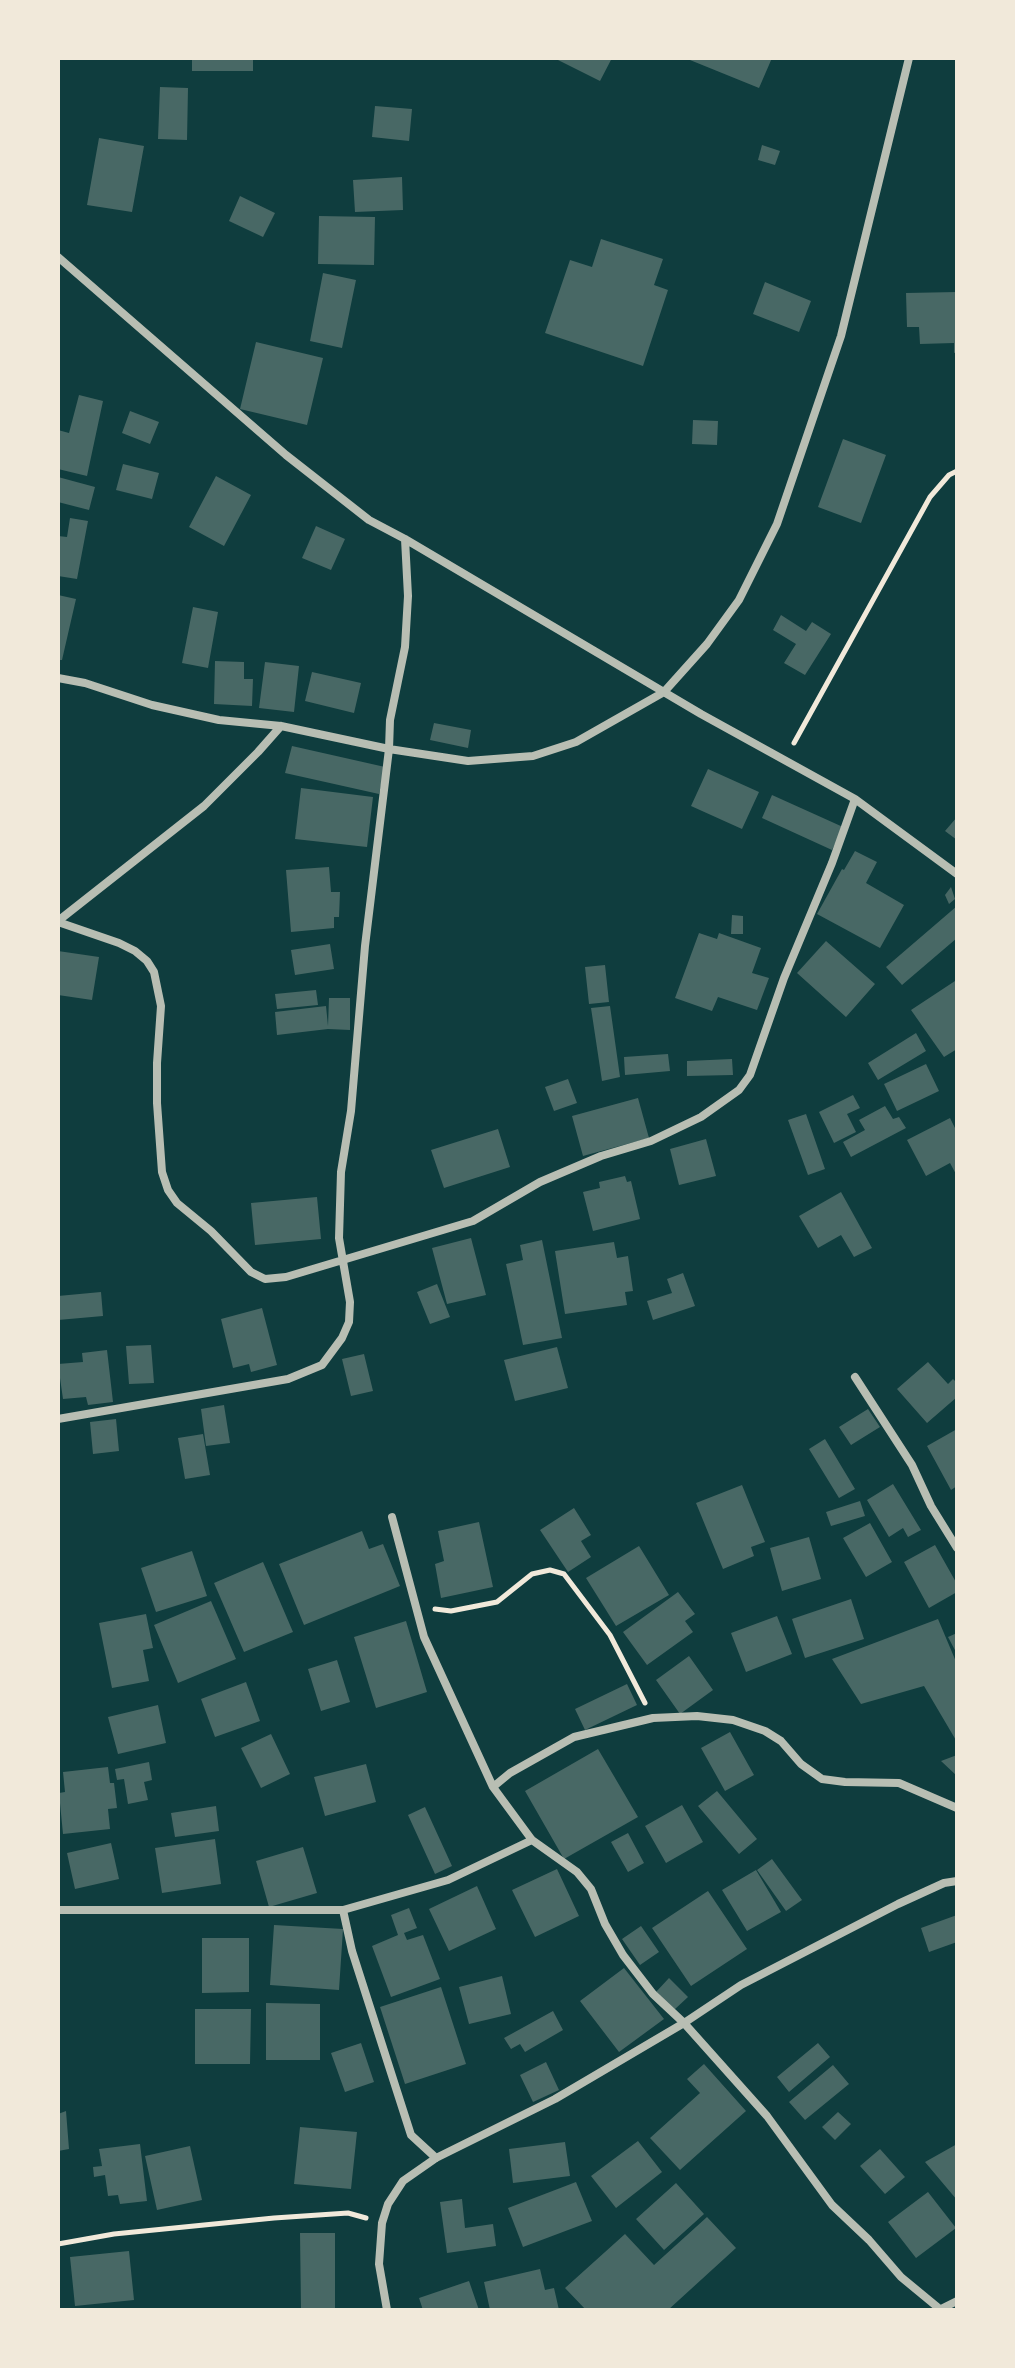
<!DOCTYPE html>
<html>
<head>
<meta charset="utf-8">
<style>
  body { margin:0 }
  #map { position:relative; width:1015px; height:2368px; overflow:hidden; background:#0f3d3e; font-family:"PT Sans",sans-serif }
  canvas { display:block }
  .frame { position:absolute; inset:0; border:60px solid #f1e9da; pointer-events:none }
</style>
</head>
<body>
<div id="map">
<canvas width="1015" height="2368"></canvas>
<div class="frame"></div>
</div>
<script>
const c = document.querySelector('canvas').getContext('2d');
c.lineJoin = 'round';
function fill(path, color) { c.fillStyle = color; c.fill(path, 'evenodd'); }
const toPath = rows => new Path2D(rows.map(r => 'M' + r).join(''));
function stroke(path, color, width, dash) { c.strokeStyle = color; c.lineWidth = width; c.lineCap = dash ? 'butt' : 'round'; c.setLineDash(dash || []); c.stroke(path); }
const building = toPath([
  [192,58,253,58,253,71,192,71],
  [554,58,612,58,600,81],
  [685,58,772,58,759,88],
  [160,87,188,88,187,140,158,139],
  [375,106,412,109,409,141,372,137],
  [99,138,144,146,132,212,87,205],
  [762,145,780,151,775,165,758,160],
  [402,177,403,210,355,212,353,180],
  [240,196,275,213,263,237,229,221],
  [319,216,375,217,374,265,318,264],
  [601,239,663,259,654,285,668,290,643,366,545,333,570,260,592,267],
  [323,273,356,280,342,348,310,341],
  [765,282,811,301,799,332,753,314],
  [957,292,957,352,954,353,954,343,920,344,919,327,907,327,906,293],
  [256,342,323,358,307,425,240,409],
  [79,395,103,401,87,476,58,469,58,430,69,433],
  [130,411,159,422,150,444,122,433],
  [693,420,718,421,717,445,692,444],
  [843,439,886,455,861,523,818,507],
  [123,464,159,473,152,499,116,490],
  [216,476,251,495,224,546,189,527],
  [58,477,95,487,89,510,58,502],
  [70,518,88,521,77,579,58,576,58,536,67,537],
  [316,526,345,539,331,570,302,558],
  [58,595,76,599,62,660,58,660],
  [193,607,218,612,208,668,182,663],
  [781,615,806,631,812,622,831,634,805,675,784,663,796,644,773,630],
  [215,661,244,662,244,679,253,679,252,706,214,704],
  [265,662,299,666,294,712,259,708],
  [312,672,361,683,354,713,305,701],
  [434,723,471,730,468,748,430,740],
  [292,746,385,767,379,794,285,773],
  [708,769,759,792,742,829,691,806],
  [301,788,373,797,367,847,295,839],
  [772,795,843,827,832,850,762,818],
  [957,817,957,840,945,831],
  [855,851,877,862,866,883,904,905,880,948,817,914,842,869,844,870],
  [329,867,331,892,340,892,339,917,334,917,334,928,291,932,286,870],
  [951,887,955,899,949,904,945,895],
  [957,906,957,938,902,985,886,967],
  [732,915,743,916,743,934,731,934],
  [699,933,717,939,719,933,761,948,752,973,769,978,757,1010,718,997,712,1011,675,998],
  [826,941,875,984,846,1017,797,973],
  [330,944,334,969,295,975,291,950],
  [58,951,99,957,92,1000,58,995],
  [605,965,609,1002,589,1004,585,967],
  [955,981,957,985,957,1049,944,1057,911,1010],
  [316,990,318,1005,277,1009,275,994],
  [329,998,350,998,350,1030,328,1029,277,1035,275,1012,326,1006,328,1026],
  [610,1006,620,1077,602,1081,591,1008],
  [916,1033,926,1051,878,1080,868,1063],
  [668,1054,670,1071,625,1075,624,1057],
  [732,1059,733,1075,687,1076,687,1061],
  [926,1064,939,1091,897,1111,884,1084],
  [568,1079,577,1103,554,1111,545,1087],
  [853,1095,860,1108,847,1114,856,1132,834,1143,819,1112],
  [638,1098,649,1138,583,1156,572,1116],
  [885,1106,893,1119,899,1117,906,1128,851,1157,843,1142,865,1130,859,1120],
  [806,1114,825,1169,808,1175,788,1120],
  [950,1118,957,1132,957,1176,950,1163,926,1176,907,1140],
  [498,1129,510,1167,444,1188,431,1150],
  [706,1139,716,1176,679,1185,670,1149],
  [625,1176,627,1182,631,1181,640,1219,593,1231,583,1192,600,1188,599,1182],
  [841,1192,872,1248,854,1257,841,1235,818,1248,799,1216],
  [317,1197,321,1239,255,1245,251,1203],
  [471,1238,486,1295,447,1304,432,1248],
  [542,1240,562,1338,523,1345,506,1264,523,1260,520,1245],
  [614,1242,617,1258,628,1256,633,1291,625,1292,627,1305,565,1314,555,1251],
  [683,1273,695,1306,653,1320,647,1301,672,1293,667,1279],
  [437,1284,450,1317,430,1324,417,1292],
  [101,1292,103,1316,58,1320,58,1296],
  [262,1308,277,1365,251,1372,249,1364,233,1368,221,1319],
  [151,1345,154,1383,129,1384,126,1346],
  [557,1347,568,1388,515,1401,504,1360],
  [107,1350,113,1402,88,1405,86,1397,63,1399,58,1364,83,1362,82,1353],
  [364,1354,373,1391,351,1396,342,1359],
  [928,1362,948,1384,953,1379,957,1383,957,1397,927,1423,897,1389],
  [224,1405,230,1443,206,1446,201,1409],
  [868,1409,880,1427,851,1445,839,1427],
  [116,1419,119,1451,93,1454,90,1422],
  [957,1429,957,1486,951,1490,927,1446],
  [203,1434,210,1475,185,1479,178,1438],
  [825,1439,855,1489,839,1498,809,1449],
  [893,1484,921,1530,908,1537,903,1528,889,1537,867,1500],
  [742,1485,765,1542,751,1547,754,1556,723,1569,696,1503],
  [860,1501,865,1516,831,1526,826,1512],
  [574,1508,591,1535,581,1541,591,1557,568,1572,540,1530],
  [479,1522,493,1587,441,1598,435,1564,444,1561,438,1531],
  [870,1523,892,1562,866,1577,843,1538],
  [362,1531,369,1549,383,1544,400,1586,304,1625,279,1564],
  [809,1537,821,1579,782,1591,770,1548],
  [935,1545,957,1584,957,1592,929,1608,904,1562],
  [639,1546,669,1595,616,1626,586,1578],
  [192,1551,207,1596,156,1612,141,1568],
  [263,1562,293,1632,244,1652,214,1583],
  [678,1592,695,1614,685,1621,693,1632,647,1665,623,1632],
  [851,1599,864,1639,805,1658,792,1619],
  [211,1601,236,1659,178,1683,154,1625],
  [146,1614,153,1648,143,1650,149,1681,112,1688,99,1623],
  [777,1616,792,1654,746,1672,731,1633],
  [938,1619,957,1664,957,1742,924,1686,861,1704,832,1659],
  [406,1621,427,1692,376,1708,354,1637],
  [957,1633,957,1654,948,1637],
  [689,1656,713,1690,680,1714,656,1680],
  [337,1660,350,1702,321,1711,308,1669],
  [246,1682,260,1721,215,1737,201,1699],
  [627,1684,637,1705,585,1730,575,1709],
  [158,1705,166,1743,118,1754,108,1717],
  [730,1732,754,1775,725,1791,701,1748],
  [271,1734,290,1774,261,1788,241,1748],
  [598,1749,638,1817,564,1859,525,1791],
  [957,1755,957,1776,941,1761],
  [149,1762,152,1780,144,1782,148,1800,128,1804,124,1779,117,1780,115,1769],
  [366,1764,376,1802,325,1816,314,1777],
  [108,1767,110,1783,114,1783,117,1808,108,1809,110,1829,63,1834,59,1793,65,1792,63,1772],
  [717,1791,757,1839,739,1854,698,1806],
  [682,1805,703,1842,666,1863,645,1826],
  [216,1806,219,1831,175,1837,171,1813],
  [425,1807,452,1866,435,1874,408,1815],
  [628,1833,644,1863,628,1872,611,1842],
  [215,1839,221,1884,162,1893,155,1848],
  [111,1843,119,1879,75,1889,67,1853],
  [303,1847,317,1893,269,1907,256,1861],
  [772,1859,802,1900,786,1911,757,1870],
  [557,1869,579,1916,535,1937,512,1890],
  [756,1870,781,1912,747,1931,722,1890],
  [477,1886,496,1929,449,1951,429,1909],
  [708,1891,747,1949,691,1986,652,1928],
  [409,1908,417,1928,404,1933,407,1940,423,1935,440,1979,391,1997,372,1946,398,1935,391,1915],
  [957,1915,957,1942,929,1952,921,1928],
  [274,1925,343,1929,339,1990,270,1985],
  [641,1926,659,1952,640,1965,622,1939],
  [202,1938,249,1938,249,1992,202,1993],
  [624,1968,664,2019,619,2052,580,2001],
  [502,1976,511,2014,469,2024,459,1987],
  [669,1978,688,1997,674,2010,656,1992],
  [441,1987,466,2064,405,2084,380,2007],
  [266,2003,320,2004,320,2060,266,2060],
  [195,2009,251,2009,250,2064,195,2064],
  [553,2011,563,2030,525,2052,520,2044,511,2049,504,2038],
  [361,2043,374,2082,345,2092,331,2053],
  [818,2043,830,2057,789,2092,777,2077],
  [546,2062,559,2090,533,2102,520,2075],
  [704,2064,746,2111,680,2170,650,2138,700,2093,687,2079],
  [833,2065,849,2084,805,2120,789,2102],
  [66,2111,69,2149,58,2151,58,2114],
  [838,2112,851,2124,835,2140,822,2127],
  [300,2127,357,2132,351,2189,294,2184],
  [638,2141,662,2172,616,2208,591,2176],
  [565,2142,570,2176,513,2183,509,2149],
  [140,2144,147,2201,120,2204,118,2195,108,2196,105,2175,94,2177,93,2167,102,2166,99,2149],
  [957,2144,957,2200,925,2162],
  [190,2146,202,2200,157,2210,145,2156],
  [880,2149,905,2177,885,2194,860,2166],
  [576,2182,592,2221,523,2247,508,2208],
  [676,2183,704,2214,664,2250,636,2219],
  [928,2192,956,2228,916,2258,888,2222],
  [462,2199,465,2228,493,2224,496,2246,447,2253,440,2202],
  [707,2217,736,2248,668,2310,586,2310,565,2288,625,2234,654,2265],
  [300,2233,335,2233,335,2310,301,2310],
  [129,2251,134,2300,75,2306,70,2257],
  [540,2269,545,2290,554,2288,559,2310,490,2310,484,2282],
  [469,2281,479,2310,423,2310,419,2298]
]);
const path = toPath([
  [794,743,930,497,949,475,957,471],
  [435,1609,451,1611,497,1602,532,1574,550,1570,564,1574,610,1635,645,1703],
  [58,2244,114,2234,274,2218,348,2213,366,2218]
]);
const minor = toPath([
  [58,257,286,455,369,520,405,539,701,714,855,799,957,874],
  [58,678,85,683,152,705,219,720,281,726,389,749,468,761,533,756,576,742,664,692,707,644,739,600,777,524,841,336,909,58],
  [58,921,204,806,258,752,281,726],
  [58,922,119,943,135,951,147,961,154,972,161,1006,157,1063,157,1103,162,1172,168,1190,177,1203,211,1231,251,1272,265,1279,286,1277,473,1221,540,1182,601,1156,651,1141,701,1117,739,1090,750,1075,784,978,832,863,855,799],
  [855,1377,912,1465,931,1506,957,1548],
  [58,1419,288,1379,322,1365,342,1338,349,1322,350,1302,339,1238,341,1172,351,1111,365,946,389,749,390,720,405,647,408,596,405,539],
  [392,1517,424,1637,493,1787,532,1840,577,1872,591,1889,605,1924,623,1955,653,1994,684,2023,767,2116,832,2205,869,2240,901,2277,941,2310],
  [493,1787,510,1773,574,1737,653,1718,697,1716,733,1720,765,1731,781,1741,801,1764,822,1779,845,1782,899,1783,957,1808],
  [58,1910,343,1910,448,1880,532,1840],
  [343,1910,352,1951,411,2135,436,2158],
  [387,2310,379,2264,382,2223,388,2204,403,2181,436,2158,555,2099,684,2023,741,1985,898,1904,944,1883,957,1881],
  [939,2310,957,2301]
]);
fill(building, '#486865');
stroke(path, '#f1e9da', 5);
stroke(minor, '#b8beb3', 8);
</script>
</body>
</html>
